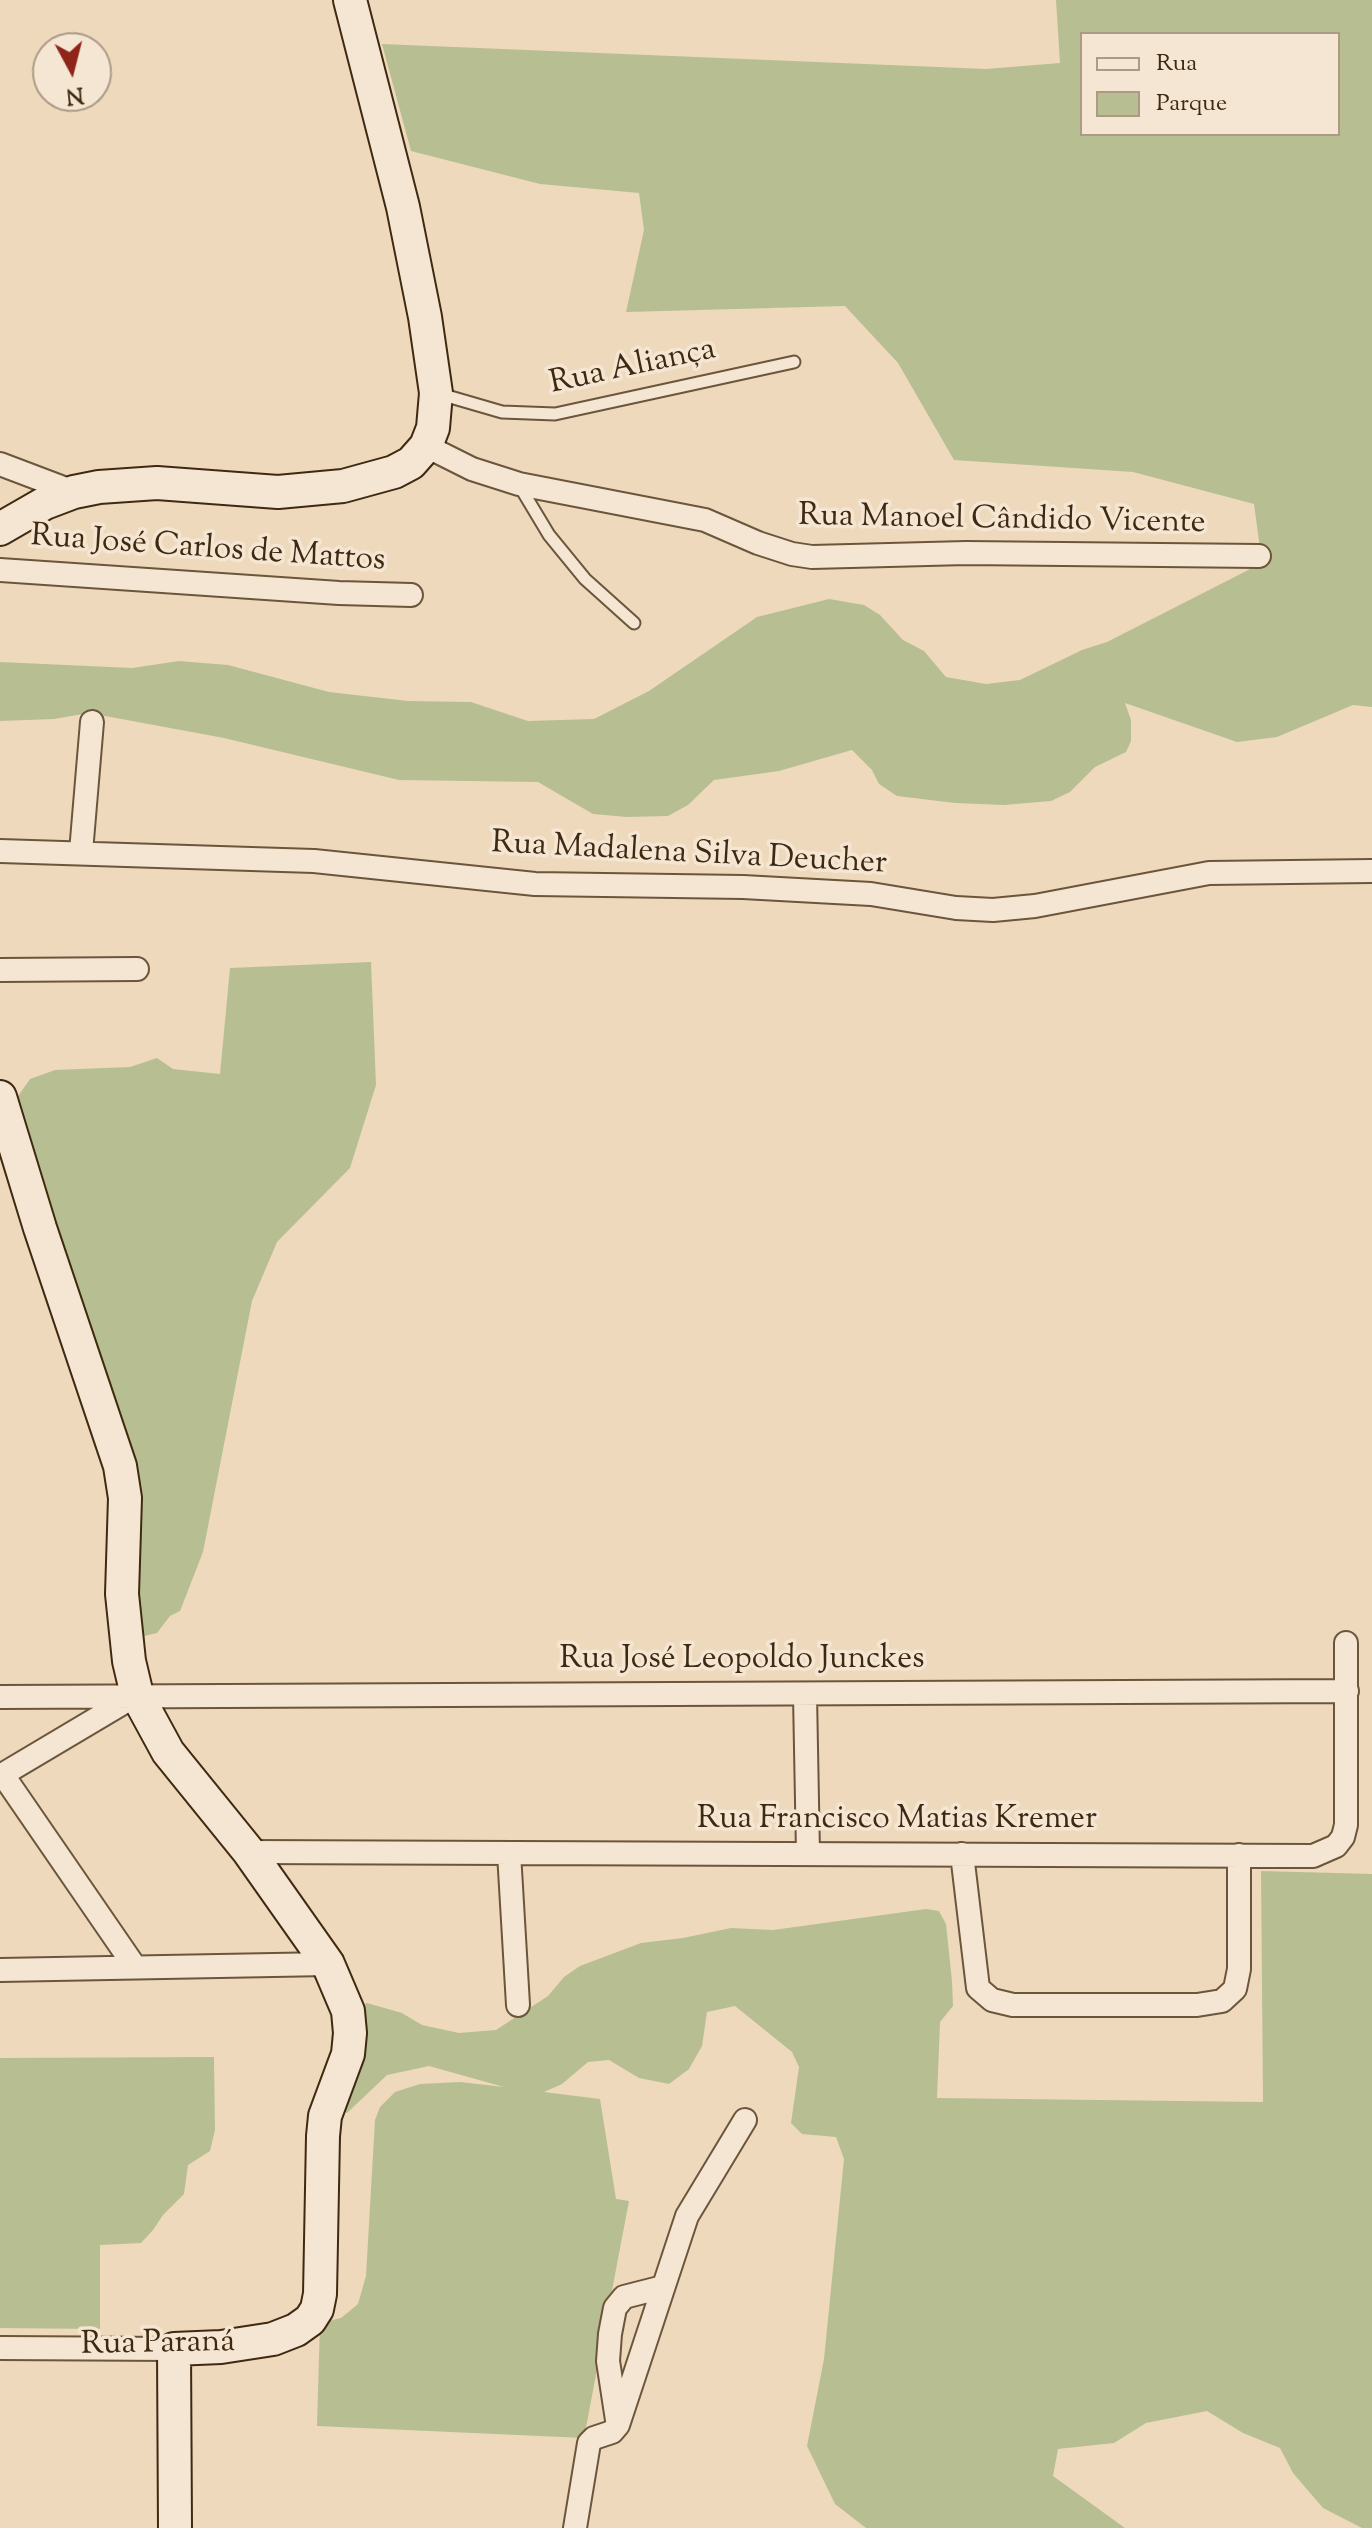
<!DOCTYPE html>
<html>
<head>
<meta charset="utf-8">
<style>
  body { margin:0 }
  #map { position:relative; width:1372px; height:2528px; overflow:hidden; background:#eed9bc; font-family:"Sorts Mill Goudy",serif }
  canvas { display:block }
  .legend { position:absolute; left:1080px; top:32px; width:260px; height:104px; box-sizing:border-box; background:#f4e6d3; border:2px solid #ac9a85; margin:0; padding:10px 14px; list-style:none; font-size:24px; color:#3f2910 }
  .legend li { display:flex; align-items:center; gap:16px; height:40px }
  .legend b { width:40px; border:2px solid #ac9a85 }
  .north { position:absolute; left:32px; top:32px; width:80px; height:80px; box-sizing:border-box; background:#f4e6d3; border:2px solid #ac9a85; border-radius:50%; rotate:173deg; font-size:22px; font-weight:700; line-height:32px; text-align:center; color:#3f2910 }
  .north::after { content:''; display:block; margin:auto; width:28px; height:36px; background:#8f2418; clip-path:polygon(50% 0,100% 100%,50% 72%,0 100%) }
</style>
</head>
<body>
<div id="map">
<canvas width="1372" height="2528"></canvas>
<ul class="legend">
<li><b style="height:10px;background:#f4e6d3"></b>Rua</li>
<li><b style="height:22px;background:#b7bf92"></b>Parque</li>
</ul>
<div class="north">N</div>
</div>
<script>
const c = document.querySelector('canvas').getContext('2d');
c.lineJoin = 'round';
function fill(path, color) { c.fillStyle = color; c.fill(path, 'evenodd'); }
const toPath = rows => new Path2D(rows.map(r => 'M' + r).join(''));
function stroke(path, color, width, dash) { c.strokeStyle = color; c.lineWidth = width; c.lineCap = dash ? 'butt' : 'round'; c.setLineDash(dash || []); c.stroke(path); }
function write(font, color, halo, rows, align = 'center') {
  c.font = font + ' "Sorts Mill Goudy",serif'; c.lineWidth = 7; c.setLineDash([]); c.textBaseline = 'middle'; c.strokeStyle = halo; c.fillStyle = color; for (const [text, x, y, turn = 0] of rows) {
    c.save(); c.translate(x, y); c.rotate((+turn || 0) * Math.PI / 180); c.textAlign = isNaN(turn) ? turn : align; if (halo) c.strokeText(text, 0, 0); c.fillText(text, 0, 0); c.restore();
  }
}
const green = toPath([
  [1056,0,1372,0,1372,707,1353,705,1277,737,1237,742,1125,703,1131,720,1131,741,1126,752,1095,767,1070,792,1051,801,1004,805,955,803,897,796,879,784,872,770,852,750,779,771,714,780,688,805,668,816,627,817,593,814,538,782,399,780,224,738,89,713,54,719,0,721,0,662,132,668,179,661,228,665,329,692,408,701,471,702,528,721,594,719,649,691,757,617,829,599,864,605,880,615,903,640,924,651,946,677,986,684,1020,680,1082,650,1107,642,1262,563,1254,504,1133,472,954,460,898,363,845,306,626,312,644,230,639,193,540,184,411,151,382,44,986,69,1060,63],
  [1082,34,1338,34,1338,134,1082,134],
  [371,962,376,1085,350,1168,277,1242,252,1301,203,1552,180,1611,170,1616,157,1633,140,1637,134,1530,14,1102,30,1079,55,1070,130,1067,157,1058,173,1069,220,1074,230,968],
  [1261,1871,1372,1874,1372,2528,1362,2528,1323,2508,1293,2473,1280,2448,1243,2433,1207,2411,1146,2423,1114,2443,1058,2449,1053,2476,1125,2528,866,2528,835,2504,807,2446,824,2359,844,2159,836,2137,802,2134,791,2123,799,2067,792,2052,735,2006,707,2012,702,2046,689,2069,669,2084,639,2078,609,2060,588,2062,562,2084,544,2092,600,2099,616,2199,629,2201,584,2438,317,2426,320,2323,341,2318,358,2304,366,2276,375,2120,380,2107,395,2092,420,2084,460,2082,504,2087,429,2066,387,2075,347,2113,337,2108,358,2007,367,2003,402,2013,422,2025,459,2033,496,2030,548,1996,564,1977,580,1966,641,1943,683,1938,731,1928,773,1930,926,1909,939,1911,946,1924,952,1981,953,2006,940,2022,937,2098,1263,2102],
  [214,2057,215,2130,210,2151,188,2165,184,2194,163,2215,153,2230,141,2243,100,2245,100,2329,0,2328,0,2058]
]);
const lane = toPath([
  [440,394,502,412,555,414,794,362],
  [519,485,549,535,585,579,634,623]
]);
const street = toPath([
  [426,446,472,469,519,484,705,520,758,543,792,554,812,557,966,553,1259,556],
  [0,464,74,492],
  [0,570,339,593,411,595],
  [0,851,314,861,535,884,743,887,871,894,956,908,993,910,1035,906,1209,873,1372,871],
  [81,852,92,722],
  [0,970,137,969],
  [805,1695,808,1854],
  [0,1697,1347,1691],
  [3,1775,135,1967],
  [0,1776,133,1697],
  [249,1852,1313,1856,1336,1846,1343,1837,1346,1825,1346,1643],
  [509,1853,518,2005],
  [962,1854,978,1988,992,2000,1013,2005,1197,2005,1222,2001,1235,1989,1239,1969,1239,1855],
  [0,1970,328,1964],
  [0,2348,174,2349],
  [617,2420,608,2361,610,2334,615,2308,624,2297,663,2287],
  [575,2528,589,2443,594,2438,612,2432,618,2425,687,2216,745,2120]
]);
const secondary = toPath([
  [0,529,45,503,74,492,99,487,157,483,278,492,343,486,394,472,411,463,426,446,433,428,436,393,425,317,403,207,350,0],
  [0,1097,40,1228,120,1466,125,1498,122,1594,129,1661,137,1695,168,1752,249,1852,328,1964,348,2011,350,2033,348,2054,325,2116,323,2136,320,2294,317,2309,310,2320,296,2330,273,2339,221,2347,174,2349,175,2528]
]);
const streetNames = [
  ["Rua Aliança",633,369,-12],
  ["Rua Manoel Cândido Vicente",1002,522,1],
  ["Rua José Carlos de Mattos",208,551,4],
  ["Rua Madalena Silva Deucher",689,856,3],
  ["Rua José Leopoldo Junckes",742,1662],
  ["Rua Francisco Matias Kremer",897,1822],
  ["Rua Paraná",158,2346,-1]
];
fill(green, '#b7bf92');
stroke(lane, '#6b553b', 15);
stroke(street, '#6b553b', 26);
stroke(secondary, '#3f2910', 36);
stroke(lane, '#f4e6d3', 11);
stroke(street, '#f4e6d3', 22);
stroke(secondary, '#f4e6d3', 32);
write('32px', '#3f2910', '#f4e6d3', streetNames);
</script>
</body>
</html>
